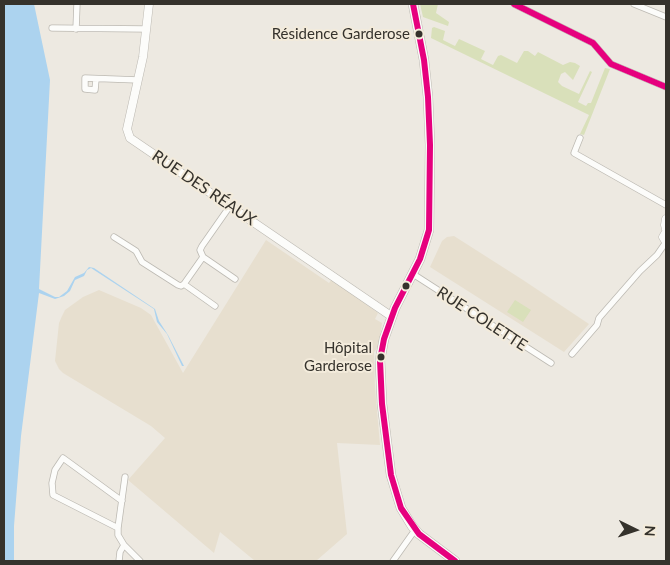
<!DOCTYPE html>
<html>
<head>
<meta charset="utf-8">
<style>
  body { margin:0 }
  #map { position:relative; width:670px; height:565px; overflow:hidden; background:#ede9e1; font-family:Lato,sans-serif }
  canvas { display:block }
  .frame { position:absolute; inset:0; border:5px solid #35322c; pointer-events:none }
  .north { position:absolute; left:610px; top:505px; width:50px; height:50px; -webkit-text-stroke:4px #f3ebdb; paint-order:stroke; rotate:94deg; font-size:14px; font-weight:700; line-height:20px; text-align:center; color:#35322c }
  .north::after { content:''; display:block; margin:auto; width:18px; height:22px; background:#35322c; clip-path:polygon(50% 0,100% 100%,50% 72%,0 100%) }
</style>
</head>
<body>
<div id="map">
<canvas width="670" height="565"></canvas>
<div class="frame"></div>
<div class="north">N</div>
</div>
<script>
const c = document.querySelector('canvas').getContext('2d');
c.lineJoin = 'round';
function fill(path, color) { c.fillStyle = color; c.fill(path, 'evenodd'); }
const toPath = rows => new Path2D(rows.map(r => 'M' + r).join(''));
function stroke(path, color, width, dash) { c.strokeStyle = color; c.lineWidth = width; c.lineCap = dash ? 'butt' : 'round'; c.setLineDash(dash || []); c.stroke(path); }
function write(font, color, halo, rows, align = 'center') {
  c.font = font + ' Lato,sans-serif'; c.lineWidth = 4; c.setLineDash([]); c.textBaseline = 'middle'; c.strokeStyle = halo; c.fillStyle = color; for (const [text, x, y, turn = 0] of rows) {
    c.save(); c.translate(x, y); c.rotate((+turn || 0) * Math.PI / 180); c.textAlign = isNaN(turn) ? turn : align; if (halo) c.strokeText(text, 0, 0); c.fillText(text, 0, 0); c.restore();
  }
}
const built = toPath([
  [454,236,523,280,589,324,564,352,430,267,442,241,447,237],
  [266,240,329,283,332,279,349,291,378,313,375,319,382,323,379,346,374,352,375,388,380,445,337,443,347,534,316,561,255,561,220,532,214,553,128,480,165,438,151,426,63,373,59,369,55,361,59,323,62,316,65,310,83,297,99,290,141,308,151,315,183,373]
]);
const green = toPath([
  [420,4,438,4,436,13,449,22,448,26,423,17],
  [434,27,445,31,443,40,455,46,459,39,485,51,481,59,493,65,498,56,501,55,517,63,524,51,528,51,535,56,538,52,563,65,570,62,575,63,580,66,573,80,565,72,561,74,558,82,562,86,579,94,590,71,592,72,578,102,586,106,588,103,591,103,605,68,610,69,584,135,580,134,589,115,431,38,432,28],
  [515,300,531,310,523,322,507,312]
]);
const water = toPath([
  [4,4,34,4,50,80,39,289,55,297,59,297,67,291,75,277,84,273,89,267,94,268,155,309,159,321,168,335,184,366,182,366,167,334,157,322,154,309,91,268,87,270,84,276,75,280,70,291,64,296,55,299,39,293,21,436,14,526,14,561,4,561]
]);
const minor = toPath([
  [514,4,593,43,611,64,666,87],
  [634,4,666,17],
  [52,28,146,29],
  [76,29,77,4],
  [96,79,95,90,85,89,85,78,138,80],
  [580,138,574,153,666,205],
  [114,237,136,251,142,262,178,285,181,286,184,284],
  [203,257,235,279],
  [413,274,551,363],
  [215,306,184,284,203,257,200,250,202,246,230,206],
  [572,354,597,325,599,318,640,271,657,255,666,242],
  [118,528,53,495,52,483,55,470,63,458,122,501],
  [124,545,118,535,118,528,125,477],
  [119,561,120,552,124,545,140,561],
  [393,561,415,530]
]);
const tertiary = toPath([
  [149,4,143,57,127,129,130,138,391,316],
  [666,219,665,225,666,229],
  [666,232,663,237,666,242]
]);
const secondary = toPath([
  [413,4,424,60,428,97,430,145,429,230,420,259,395,308,384,339,380,360,382,404,391,475,401,508,412,526,419,534,455,561]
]);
const bus1 = toPath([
  [413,4,424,60,428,97,430,145,429,230,420,259,395,308,384,339,380,360,382,404,391,475,401,508,419,534,455,561],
  [514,4,593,43,611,64,666,87]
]);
const markers = [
  [419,34,4.5,"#35322c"],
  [406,286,4.5,"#35322c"],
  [381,357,4.5,"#35322c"]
];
const busNames = [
  ["Résidence Garderose",410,34],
  ["Hôpital",372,348],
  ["Garderose",372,366]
];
const streetNames = [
  ["RUE DES RÉAUX",204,188,34],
  ["RUE COLETTE",482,319,33]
];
fill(built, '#e7dfcf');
fill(green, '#d9e0ba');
fill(water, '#acd3ef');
stroke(minor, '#bcb9b2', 7);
stroke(tertiary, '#bcb9b2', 9);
stroke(secondary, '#bcb9b2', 10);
stroke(minor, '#fcfcfa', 5.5);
stroke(tertiary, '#fcfcfa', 8);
stroke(secondary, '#fcfcfa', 9);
stroke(bus1, '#e6007e', 6);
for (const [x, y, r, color] of markers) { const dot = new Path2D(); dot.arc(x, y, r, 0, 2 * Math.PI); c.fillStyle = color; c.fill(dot); stroke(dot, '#f3ebdb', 2); }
write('15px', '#35322c', '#f3ebdb', busNames, 'right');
write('16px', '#35322c', '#f3ebdb', streetNames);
</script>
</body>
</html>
